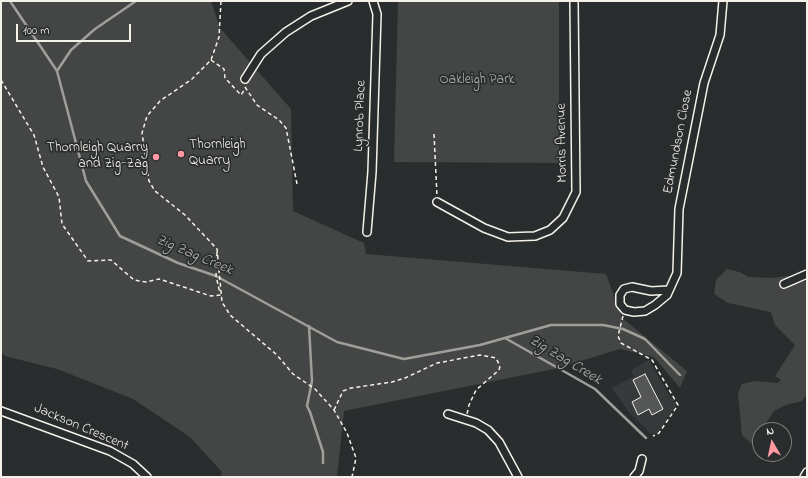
<!DOCTYPE html>
<html>
<head>
<meta charset="utf-8">
<style>
  body { margin:0 }
  #map { position:relative; width:808px; height:478px; overflow:hidden; background:#2a2d2e; font-family:"Indie Flower",sans-serif }
  canvas { display:block }
  .frame { position:absolute; inset:0; border:2px solid #f4f1e8; pointer-events:none }
  .north { position:absolute; left:752px; top:422px; width:40px; height:40px; box-sizing:border-box; background:#2a2d2e; border:1px solid #7b7b78; border-radius:50%; rotate:351deg; font-size:11px; font-weight:700; line-height:16px; text-align:center; color:#f4f1e8 }
  .north::after { content:''; display:block; margin:auto; width:14px; height:18px; background:#ff9aa2; clip-path:polygon(50% 0,100% 100%,50% 72%,0 100%) }
  .scale { position:absolute; left:16px; top:24px; width:115px; height:18px; box-sizing:border-box; border:2px solid #f4f1e8; border-top:0; padding-left:5px; font-size:12px; line-height:14px; white-space:nowrap; color:#f4f1e8; -webkit-text-stroke:3px #2a2d2e; paint-order:stroke }
</style>
</head>
<body>
<div id="map">
<canvas width="808" height="478"></canvas>
<div class="frame"></div>
<div class="north">N</div>
<div class="scale">100 m</div>
</div>
<script>
const c = document.querySelector('canvas').getContext('2d');
c.lineJoin = 'round';
function fill(path, color) { c.fillStyle = color; c.fill(path, 'evenodd'); }
const toPath = rows => new Path2D(rows.map(r => 'M' + r).join(''));
function stroke(path, color, width, dash) { c.strokeStyle = color; c.lineWidth = width; c.lineCap = dash ? 'butt' : 'round'; c.setLineDash(dash || []); c.stroke(path); }
function write(font, color, halo, rows, align = 'center') {
  c.font = font + ' "Indie Flower",sans-serif'; c.lineWidth = 3.5; c.setLineDash([]); c.textBaseline = 'middle'; c.strokeStyle = halo; c.fillStyle = color; for (const [text, x, y, turn = 0] of rows) {
    c.save(); c.translate(x, y); c.rotate((+turn || 0) * Math.PI / 180); c.textAlign = isNaN(turn) ? turn : align; if (halo) c.strokeText(text, 0, 0); c.fillText(text, 0, 0); c.restore();
  }
}
const built = toPath([
  [649,360,669,395,677,404,657,433,651,434,628,411,612,388,634,376,631,370]
]);
const green = toPath([
  [1,1,211,1,220,28,291,109,293,211,364,243,366,254,606,274,622,318,687,371,680,388,654,357,620,349,554,369,344,411,337,477,221,477,222,472,190,437,133,399,57,369,5,356,1,352],
  [398,1,559,1,559,163,394,162],
  [727,269,739,272,749,277,773,278,787,276,806,282,807,394,802,401,786,405,774,411,752,444,742,435,738,393,742,384,754,381,778,383,781,380,775,376,795,345,775,325,771,312,728,303,714,294,716,280]
]);
const stream = toPath([
  [10,1,57,71,86,181,120,236,178,263,216,276,337,342,404,359,480,345,551,325,603,325,623,329,645,339,680,375],
  [57,71,71,50,95,29,136,1],
  [309,326,312,381,307,406,310,412,323,452,323,463],
  [505,338,595,389,646,438]
]);
const building = toPath([
  [645,374,663,409,652,415,649,409,638,415,632,402,641,397,633,380,645,374]
]);
const path = toPath([
  [221,1,219,37,211,60,192,79,160,101,147,116,142,133,149,181,155,191,185,215,217,249,222,302,230,315,277,355,293,374,315,389,334,410,347,433,356,458,352,477],
  [211,60,224,69,225,78,241,95,245,89],
  [1,80,34,135,43,167,59,197,62,224,88,261,111,260,134,280,146,282,159,279,211,296,221,295],
  [245,87,257,105,279,120,286,128,297,184],
  [434,134,437,196],
  [217,252,216,276,220,293],
  [623,316,618,336,621,343,652,360,678,405,659,433,653,436],
  [334,410,343,391,351,388,392,382,405,378,437,363,480,355,496,358,500,366,499,370,476,390,469,405,467,414]
]);
const street = toPath([
  [245,79,261,54,286,32,311,16,348,1],
  [437,202,484,228,508,237,535,236,550,230,563,218,576,192,574,1],
  [367,232,372,172,377,14,373,1],
  [784,284,807,274],
  [669,290,651,291,632,287,624,289,620,295,620,304,625,310,634,312,645,311,655,305,667,295,677,273,679,209,704,83,720,35,723,1],
  [1,411,110,451,133,464,147,477],
  [448,414,476,423,488,430,499,442,518,477],
  [634,477,639,471,642,459],
  [804,477,807,472]
]);
const markers = [
  [181,154,4,"#ff9aa2"],
  [156,157,4,"#ff9aa2"]
];
const parkNames = [
  ["Oakleigh Park",477,81]
];
const streetNames = [
  ["Lynrob Place",361,116,-88],
  ["Edmundson Close",679,142,-79],
  ["Morris Avenue",563,143,-91],
  ["Jackson Crescent",81,428,23]
];
const poiNames = [
  ["Thornleigh",189,146],
  ["Quarry",189,162],
  ["Thornleigh Quarry",148,149,"right"],
  ["and Zig-Zag",148,165,"right"]
];
const waterNames = [
  ["Zig Zag Creek",194,256,23],
  ["Zig Zag Creek",565,361,31]
];
fill(built, '#373a3a');
fill(green, '#444645');
stroke(stream, '#9f9f9a', 2.5);
fill(building, '#555756');
stroke(building, '#f4f1e8', 1);
stroke(street, '#f4f1e8', 10);
stroke(path, '#f4f1e8', 1.5, [4, 3]);
stroke(street, '#2a2d2e', 7);
for (const [x, y, r, color] of markers) { const dot = new Path2D(); dot.arc(x, y, r, 0, 2 * Math.PI); c.fillStyle = color; c.fill(dot); stroke(dot, '#2a2d2e', 1.5); }
write('14px', '#b6b5af', '#2a2d2e', parkNames);
write('14px', '#f4f1e8', '#2a2d2e', streetNames);
write('14px', '#f4f1e8', '#2a2d2e', poiNames, 'left');
write('italic 15px', '#b5b3ae', '#2a2d2e', waterNames);
</script>
</body>
</html>
